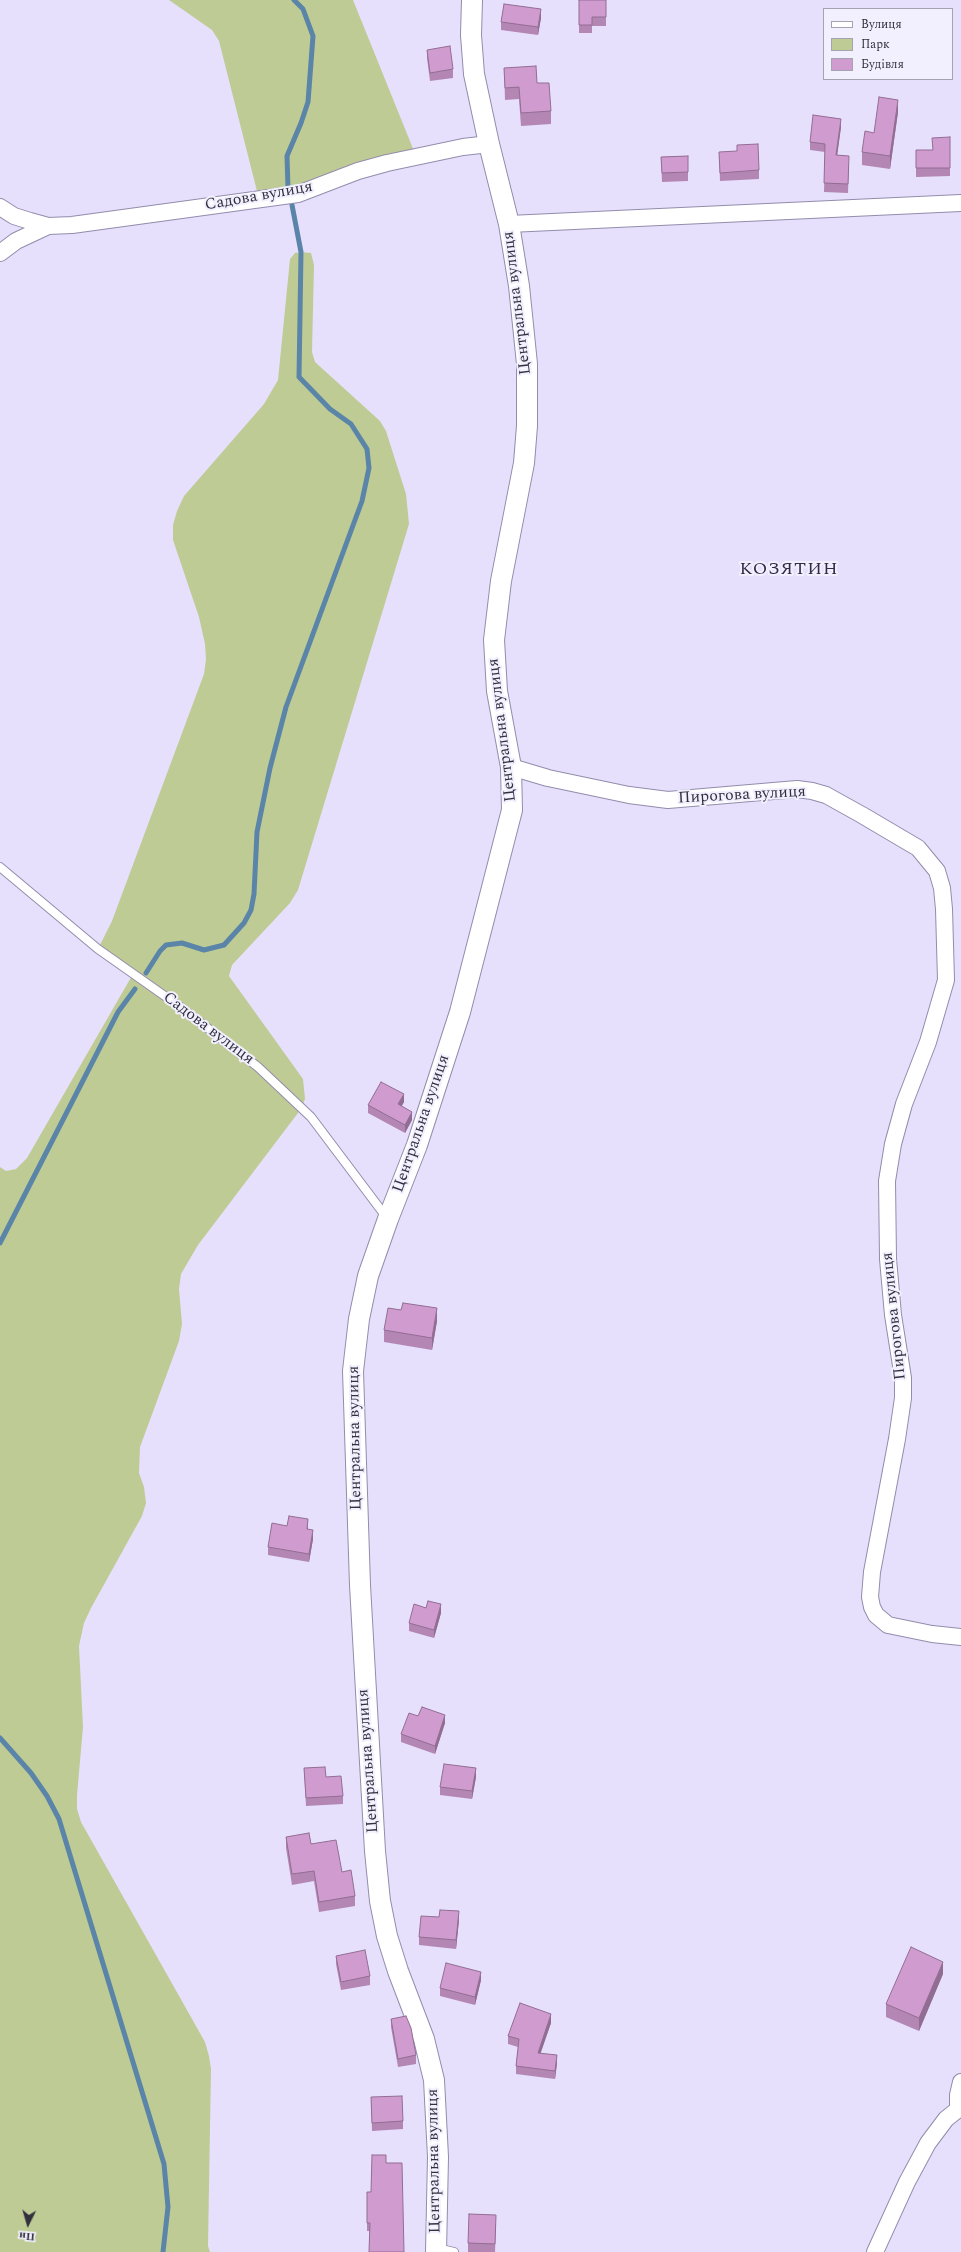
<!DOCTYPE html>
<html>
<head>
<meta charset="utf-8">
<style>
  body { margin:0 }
  #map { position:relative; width:961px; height:2252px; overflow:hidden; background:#e6e0fc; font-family:Spectral,serif }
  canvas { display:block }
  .legend { position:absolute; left:823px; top:8px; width:130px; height:72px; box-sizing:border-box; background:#f2f0fe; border:1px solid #a6a3b1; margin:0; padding:5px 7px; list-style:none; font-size:12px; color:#33303e }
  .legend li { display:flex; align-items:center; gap:8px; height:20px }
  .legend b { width:20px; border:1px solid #a6a3b1 }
  .north { position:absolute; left:8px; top:2204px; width:40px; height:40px; -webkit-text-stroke:3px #f2f0fe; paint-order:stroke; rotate:185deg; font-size:11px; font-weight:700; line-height:16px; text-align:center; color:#33303e }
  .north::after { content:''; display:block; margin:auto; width:14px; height:18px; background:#33303e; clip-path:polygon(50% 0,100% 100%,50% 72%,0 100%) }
</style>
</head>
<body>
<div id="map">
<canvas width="961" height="2252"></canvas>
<ul class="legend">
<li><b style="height:5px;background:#fff"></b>Вулиця</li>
<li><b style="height:11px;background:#bfcb95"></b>Парк</li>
<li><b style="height:11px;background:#d09cd0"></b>Будівля</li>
</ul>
<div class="north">Пн</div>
</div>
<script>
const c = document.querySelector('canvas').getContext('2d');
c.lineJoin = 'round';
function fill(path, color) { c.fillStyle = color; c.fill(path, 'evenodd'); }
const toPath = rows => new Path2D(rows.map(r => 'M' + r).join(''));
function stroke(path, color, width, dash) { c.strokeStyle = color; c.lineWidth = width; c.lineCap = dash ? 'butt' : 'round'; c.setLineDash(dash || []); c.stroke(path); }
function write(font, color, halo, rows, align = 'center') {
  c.font = font + ' Spectral,serif'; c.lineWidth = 4; c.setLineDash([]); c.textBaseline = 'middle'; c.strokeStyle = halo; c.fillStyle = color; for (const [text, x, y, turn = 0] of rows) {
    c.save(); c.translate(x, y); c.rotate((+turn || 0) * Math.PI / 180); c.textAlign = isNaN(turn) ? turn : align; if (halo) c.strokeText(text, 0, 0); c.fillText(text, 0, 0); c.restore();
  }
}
const green = toPath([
  [169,0,353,0,416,156,259,199,219,41,212,30],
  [301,252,311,253,314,265,312,352,315,362,380,421,386,431,406,494,409,524,298,890,290,903,232,965,229,976,303,1079,305,1099,301,1109,198,1245,181,1274,179,1289,182,1324,179,1341,140,1447,139,1473,144,1487,146,1503,142,1516,91,1608,84,1623,79,1646,83,1727,77,1795,77,1809,81,1822,205,2042,209,2056,211,2069,208,2246,210,2252,0,2252,0,1167,6,1171,16,1169,27,1158,133,974,98,949,112,921,204,674,206,659,205,644,199,617,173,540,173,525,177,511,184,496,264,404,278,380,290,259,295,253]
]);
const stream = toPath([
  [288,188,287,156,301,123,308,102,313,36,303,9,294,0],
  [146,973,160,951,166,945,182,943,204,950,224,945,244,923,251,910,254,894,257,832,270,768,286,707,362,501,369,468,367,449,351,424,330,409,299,377,301,252,292,205],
  [0,1243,118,1012,135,989],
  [0,1738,31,1773,47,1796,59,1819,164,2164,168,2207,163,2252]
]);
const service = toPath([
  [0,867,98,949,179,1006,258,1067,311,1117,387,1218],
  [437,2248,454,2252]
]);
const minor = toPath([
  [0,207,14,216,30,221,48,226,72,225,298,194,358,171,387,163,463,147,489,144],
  [509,224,961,203],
  [0,253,16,241,48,226],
  [511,767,548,778,629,795,668,800,797,789,812,791,826,795,862,815,918,848,937,871,942,888,944,909,946,980,928,1042,904,1104,893,1144,887,1181,888,1259,893,1315,903,1378,903,1398,897,1439,872,1572,870,1597,872,1607,876,1615,888,1625,932,1634,961,1637],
  [958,2109,958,2095,961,2082],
  [875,2252,907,2182,928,2143,946,2119,961,2107]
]);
const tertiary = toPath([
  [436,2252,438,2157,434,2080,424,2039,398,1971,387,1936,380,1901,375,1851,360,1585,353,1371,359,1319,368,1276,388,1219,417,1145,460,1012,512,810,511,767,497,691,494,640,501,581,524,463,527,426,527,364,519,286,509,224,489,144,474,74,471,35,472,0]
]);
const wall = toPath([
  [579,0,606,0,606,26,592,26,592,33,579,33],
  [541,18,538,35,501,30,501,22],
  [427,50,453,69,453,78,430,81,427,58],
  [504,68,537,83,551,111,551,124,521,126,519,99,505,100],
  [898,112,890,169,862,165,862,152,874,133],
  [841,127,837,155,849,164,848,193,824,192,825,152,810,150,810,142],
  [950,137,950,176,916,177,916,150,932,150],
  [737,145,759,170,759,179,720,181,719,152,737,152],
  [688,156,688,181,662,182,661,157],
  [404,1102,401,1106,412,1120,405,1133,368,1113,368,1105],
  [437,1321,432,1350,384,1342,384,1330],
  [287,1526,308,1528,308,1529,313,1539,309,1562,268,1555,268,1547],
  [441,1613,434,1638,409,1631,409,1623],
  [418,1716,445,1723,435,1754,401,1742,401,1734],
  [304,1768,326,1777,343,1796,343,1804,306,1806],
  [476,1777,472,1799,440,1795,440,1787],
  [286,1837,311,1844,342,1872,355,1896,355,1906,319,1912,314,1881,292,1885,286,1848],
  [439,1917,459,1920,456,1949,419,1945,419,1937],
  [336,1956,370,1976,370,1985,341,1990,336,1964],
  [943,1974,919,2031,886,2017,886,2004],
  [481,1980,475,2005,440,1996,440,1988],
  [391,2019,416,2055,416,2064,398,2067,391,2027],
  [551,2023,540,2053,557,2063,555,2079,516,2074,516,2066,518,2047,508,2044,508,2036],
  [371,2097,403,2121,403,2129,372,2131],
  [386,2155,370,2231,367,2231,367,2192,371,2192],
  [496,2224,495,2252,468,2252,468,2243]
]);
const shadedWall = toPath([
  [541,9,541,18,538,35,538,27],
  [898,100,898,112,890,169,890,156],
  [841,119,841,127,836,164,836,155],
  [404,1094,404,1102,398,1113,398,1104],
  [412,1112,412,1120,405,1133,405,1125],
  [437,1308,437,1321,432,1350,432,1338],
  [308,1519,308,1528,307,1538,307,1529],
  [313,1530,313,1539,309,1562,309,1554],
  [441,1604,441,1613,434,1638,434,1630],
  [445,1715,445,1723,435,1754,435,1746],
  [476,1768,476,1777,472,1799,472,1791],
  [459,1911,459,1920,456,1949,456,1940],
  [943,1962,943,1974,919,2031,919,2018],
  [481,1972,481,1980,475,2005,475,1997],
  [551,2014,551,2023,538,2061,538,2053],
  [557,2055,557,2063,555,2079,555,2071]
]);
const building = toPath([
  [579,0,606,0,606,17,592,17,592,25,579,25,579,0],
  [504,4,541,9,538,27,501,22,504,4],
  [450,46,453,69,430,73,427,50,450,46],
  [536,66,537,83,549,83,551,111,521,113,519,87,505,88,504,68,536,66],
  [879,97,898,100,890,156,862,152,865,131,874,133,879,97],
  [813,115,841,119,836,155,849,156,848,184,824,183,825,144,810,142,813,115],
  [950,137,950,168,916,168,916,150,933,150,932,138,950,137],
  [758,144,759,170,720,173,719,152,737,151,737,145,758,144],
  [688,156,688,172,662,173,661,157,688,156],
  [381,1082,404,1094,398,1104,412,1112,405,1125,368,1105,381,1082],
  [403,1303,437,1308,432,1338,384,1330,388,1308,401,1310,403,1303],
  [289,1516,308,1519,307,1529,313,1530,309,1554,268,1547,272,1523,287,1526,289,1516],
  [428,1601,441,1604,434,1630,409,1623,414,1604,426,1608,428,1601],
  [422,1707,445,1715,435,1746,401,1734,409,1713,418,1716,422,1707],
  [444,1764,476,1768,472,1791,440,1787,444,1764],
  [325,1767,326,1777,341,1776,343,1796,306,1798,304,1768,325,1767],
  [309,1833,311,1844,336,1840,342,1872,351,1870,355,1896,319,1902,314,1871,292,1874,286,1837,309,1833],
  [440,1910,459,1911,456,1940,419,1937,421,1916,439,1917,440,1910],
  [911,1947,943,1962,919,2018,886,2004,911,1947],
  [365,1950,370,1976,341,1982,336,1956,365,1950],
  [446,1963,481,1972,475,1997,440,1988,446,1963],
  [520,2003,551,2014,538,2053,557,2055,555,2071,516,2066,519,2039,508,2036,520,2003],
  [406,2016,411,2028,416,2055,398,2059,391,2019,406,2016],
  [402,2096,403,2121,372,2123,371,2097,402,2096],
  [372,2155,386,2155,386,2163,402,2163,404,2252,369,2252,370,2223,367,2223,367,2192,371,2192,372,2155],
  [469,2214,496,2215,495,2244,468,2243,469,2214]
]);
const streetNames = [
  ["Садова вулиця",259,197,-10],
  ["Центральна вулиця",518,303,-97],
  ["Центральна вулиця",503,730,-97],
  ["Пирогова вулиця",742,796,-3],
  ["Садова вулиця",208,1029,37],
  ["Центральна вулиця",422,1124,-71],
  ["Пирогова вулиця",895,1316,-96],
  ["Центральна вулиця",356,1438,-91],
  ["Центральна вулиця",369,1761,-94],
  ["Центральна вулиця",435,2161,-91]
];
const quarterNames = [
  ["КОЗЯТИН",789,570]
];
fill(green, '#bfcb95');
stroke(stream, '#5a85a8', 5);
stroke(service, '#938cac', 10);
stroke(minor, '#938cac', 18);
stroke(tertiary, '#938cac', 22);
stroke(service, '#fff', 8);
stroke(minor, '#fff', 16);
stroke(tertiary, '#fff', 20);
fill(wall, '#b386b3');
fill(shadedWall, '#926d92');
fill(building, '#d09cd0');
stroke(building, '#926d92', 1);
write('16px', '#33303e', '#f2f0fe', streetNames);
c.letterSpacing = '1px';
write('18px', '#332c47', '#f2f0fe', quarterNames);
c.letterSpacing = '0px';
</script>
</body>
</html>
